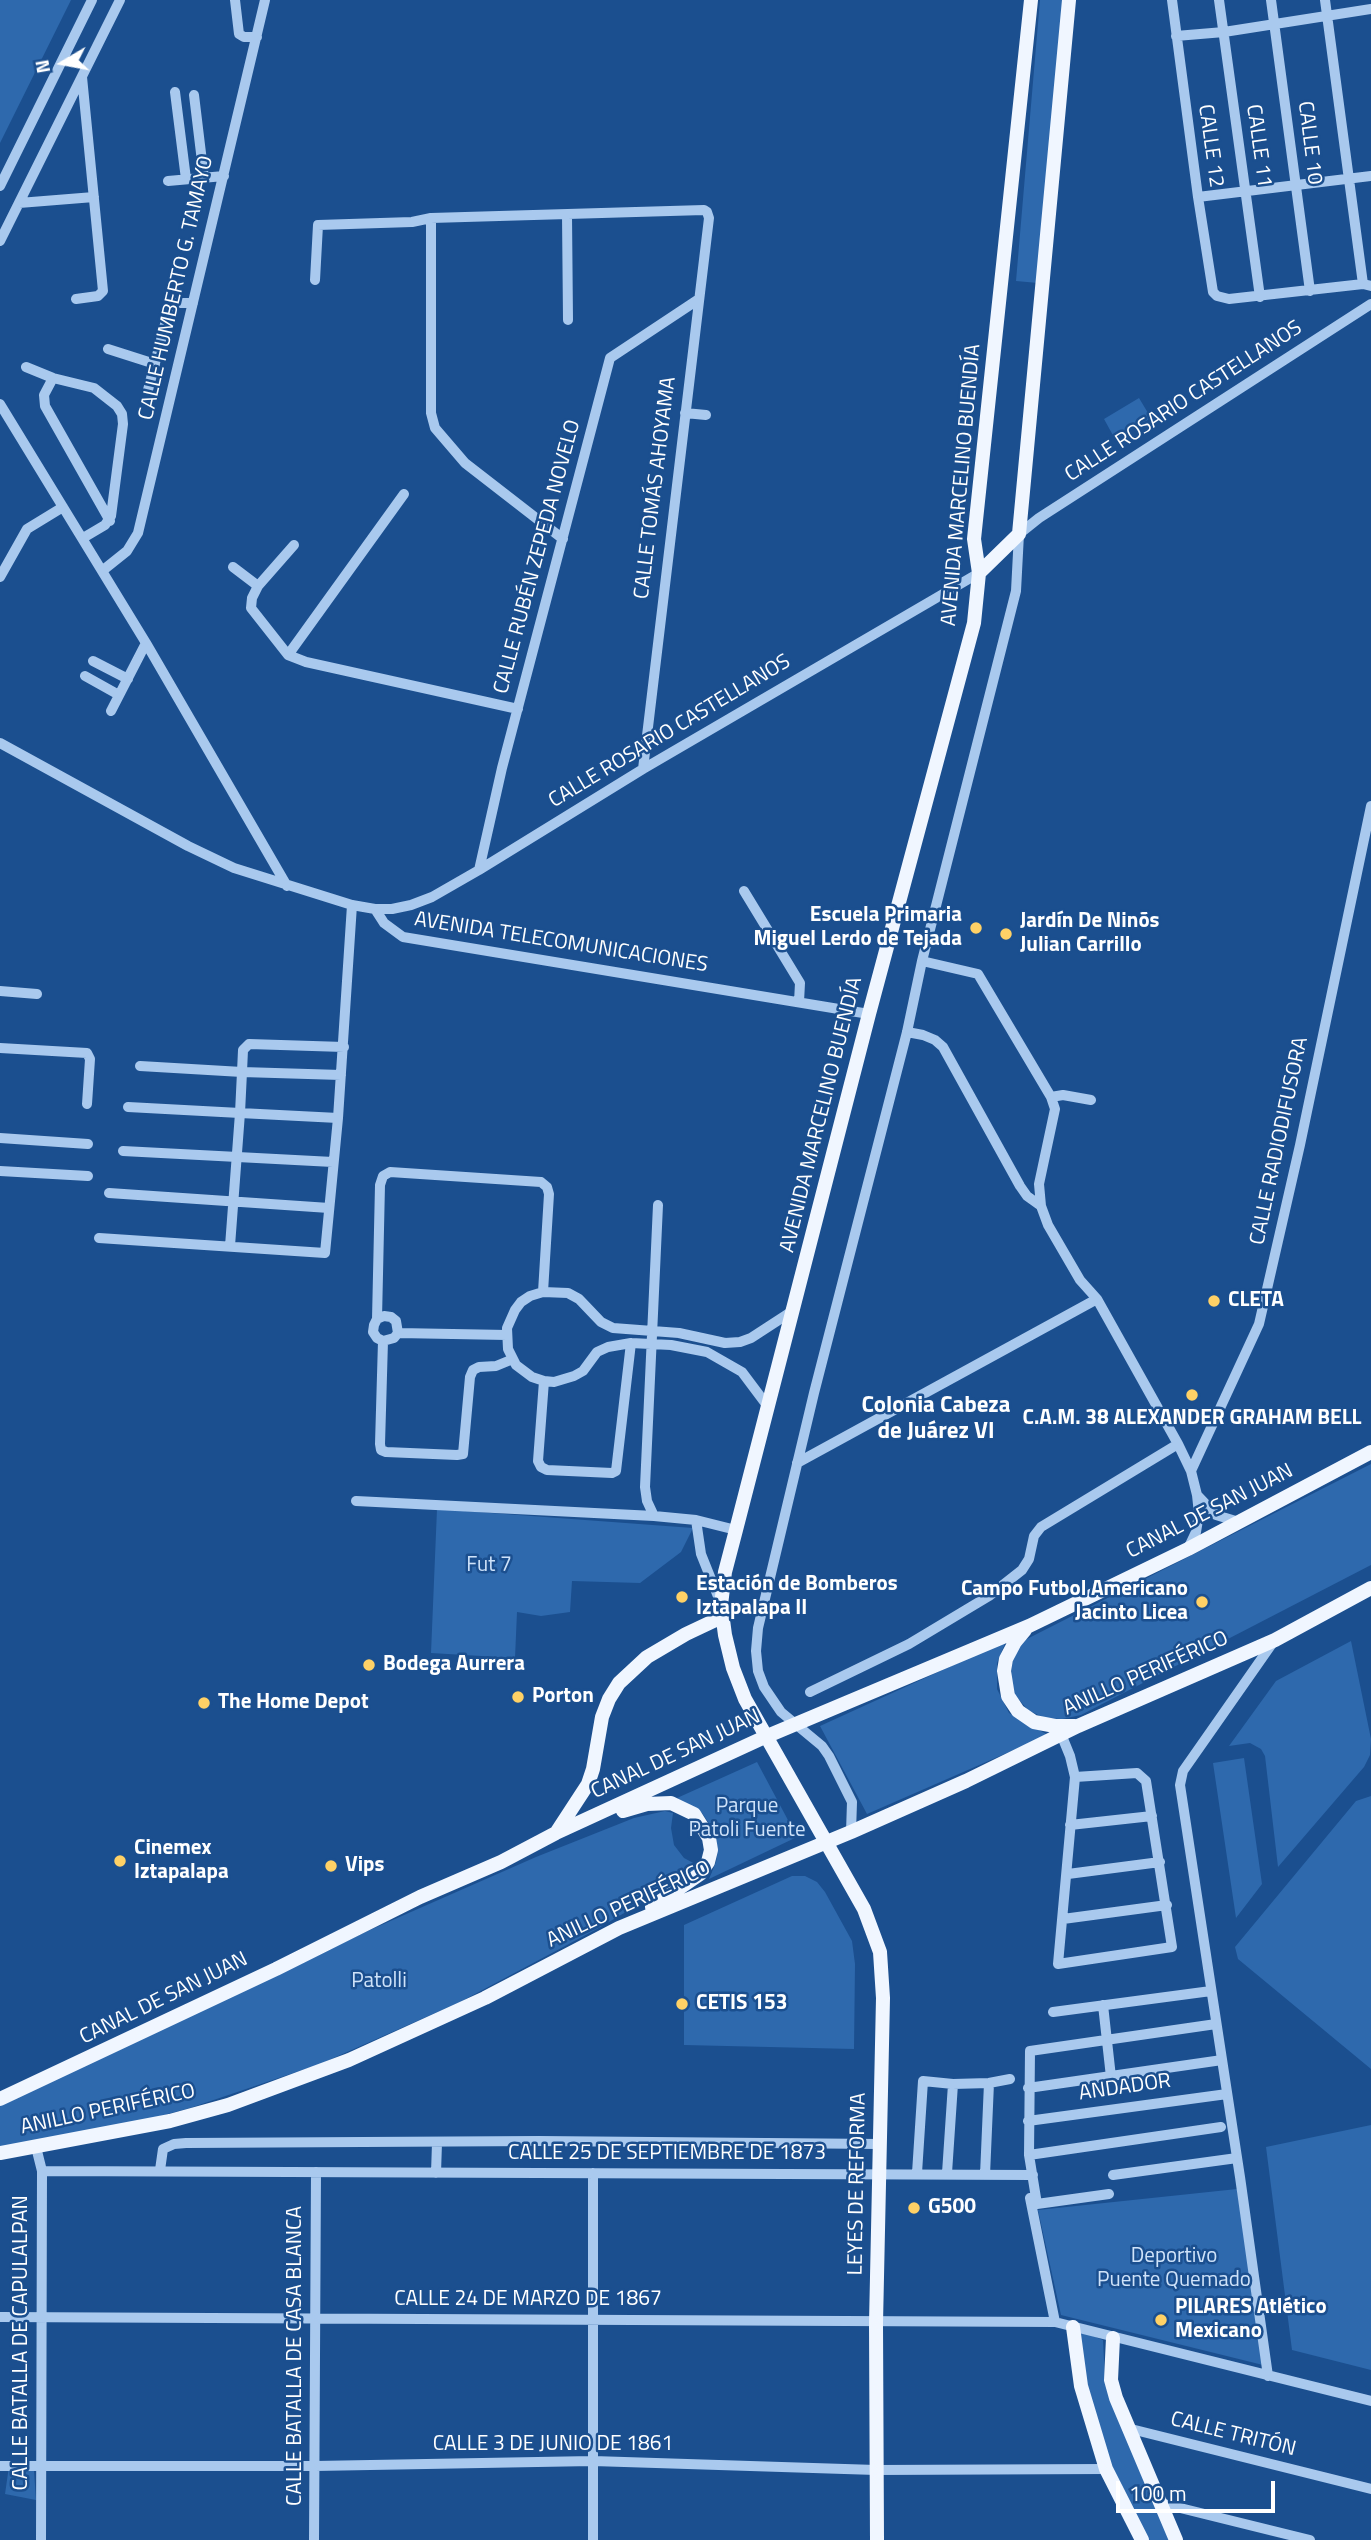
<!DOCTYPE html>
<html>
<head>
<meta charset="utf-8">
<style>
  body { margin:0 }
  #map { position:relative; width:1371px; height:2540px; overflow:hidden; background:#1b4f8f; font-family:"Titillium Web",sans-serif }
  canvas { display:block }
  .north { position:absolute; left:28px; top:28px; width:70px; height:70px; -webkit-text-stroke:5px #1b4f8f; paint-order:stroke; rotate:260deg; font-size:19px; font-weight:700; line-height:28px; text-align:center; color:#fff }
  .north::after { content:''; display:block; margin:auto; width:24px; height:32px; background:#fff; clip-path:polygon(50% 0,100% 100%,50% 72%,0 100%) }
  .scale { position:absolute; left:1116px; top:2481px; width:159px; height:32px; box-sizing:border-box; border:4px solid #fff; border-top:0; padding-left:9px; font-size:21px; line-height:24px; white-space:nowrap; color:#fff; -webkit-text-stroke:5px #1b4f8f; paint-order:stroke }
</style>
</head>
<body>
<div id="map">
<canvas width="1371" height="2540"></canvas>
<div class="north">N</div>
<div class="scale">100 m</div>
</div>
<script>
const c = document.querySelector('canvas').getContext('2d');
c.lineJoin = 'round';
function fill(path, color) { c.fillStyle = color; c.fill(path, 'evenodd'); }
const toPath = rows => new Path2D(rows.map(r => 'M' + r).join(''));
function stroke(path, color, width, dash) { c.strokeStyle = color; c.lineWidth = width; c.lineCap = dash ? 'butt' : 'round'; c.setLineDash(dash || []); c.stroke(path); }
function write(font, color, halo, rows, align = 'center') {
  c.font = font + ' "Titillium Web",sans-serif'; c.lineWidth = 5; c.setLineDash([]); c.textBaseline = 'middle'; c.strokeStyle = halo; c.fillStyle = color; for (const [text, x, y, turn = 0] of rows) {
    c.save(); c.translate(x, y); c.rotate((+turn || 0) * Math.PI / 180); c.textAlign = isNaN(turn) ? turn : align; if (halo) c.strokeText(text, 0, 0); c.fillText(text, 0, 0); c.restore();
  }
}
const green = toPath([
  [0,0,71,0,0,143],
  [1040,0,1065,0,1038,283,1016,281],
  [1139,398,1151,418,1115,439,1104,419],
  [1371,1464,1371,1565,1081,1715,1062,1719,1044,1718,1028,1710,1014,1694,1011,1675,1013,1657,1023,1641],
  [437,1509,693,1528,681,1552,640,1583,572,1581,570,1612,541,1616,517,1612,515,1658,431,1653],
  [1006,1641,997,1663,997,1689,1009,1713,1048,1735,867,1814,820,1726],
  [1351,1641,1371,1739,1370,1755,1364,1767,1278,1867,1265,1756,1261,1749,1250,1743,1229,1746,1276,1681],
  [1244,1758,1262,1884,1236,1918,1213,1763],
  [757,1762,797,1837,709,1879,716,1862,718,1850,714,1831,702,1813,677,1798],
  [1371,1796,1371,2069,1238,1959,1235,1947,1356,1801],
  [665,1811,673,1813,671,1828,674,1845,684,1858,699,1866,692,1873,597,1929,460,2002,320,2064,190,2108,145,2120,0,2148,0,2106,370,1930,536,1857,634,1818],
  [792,1876,805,1876,817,1882,825,1892,852,1941,855,1964,854,2049,684,2045,684,1925],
  [1371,2125,1371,2370,1292,2350,1266,2147],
  [1237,2189,1263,2365,1061,2315,1038,2210],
  [1075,2329,1103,2340,1105,2381,1170,2540,1146,2540,1109,2464,1085,2385],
  [9,2466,34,2471,36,2500,5,2494]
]);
const minor = toPath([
  [235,0,239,34,244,37,257,37],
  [1172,0,1198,197,1213,292,1217,296,1229,299,1363,284,1371,286],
  [1219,0,1260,297],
  [1271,0,1310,291],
  [1325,0,1363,284],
  [1176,36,1224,32,1371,9],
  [175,92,186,179],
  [194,95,204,178],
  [168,181,224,176],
  [0,186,92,0],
  [1198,197,1371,176],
  [19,203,94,197],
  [567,215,568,320],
  [431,218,431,413,435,428,465,463,563,539],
  [0,241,120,0],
  [315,280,318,225,412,222,431,218,704,210,707,212,709,218,643,769],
  [76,299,98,296,103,291,82,77],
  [108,349,155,364],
  [26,367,53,378,94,388,117,406,122,414,123,424,111,516,105,525,83,538],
  [53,378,44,395,45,406,110,521],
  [148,390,170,305,175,303,193,303],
  [0,404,146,643,287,886],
  [685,413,706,415],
  [294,545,258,586,252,598,251,608,288,655,306,662,518,709],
  [233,567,258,586],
  [102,571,127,551,138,533,265,0],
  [0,577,27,529,63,507],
  [288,655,404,494],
  [93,661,128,679],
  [85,676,119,695],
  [111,711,146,643],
  [0,743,188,846,234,868,352,905,375,909,392,909,411,905,432,897,479,870,643,769,979,573],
  [479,870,502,768,610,358,699,299],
  [744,891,800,983,799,1002],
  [375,909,384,923,403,937,869,1014],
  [922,961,978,974,1051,1097,1055,1109,1039,1184,1041,1206,1048,1225,1080,1280,1097,1299,1178,1444,1191,1471,1197,1495,1199,1514,1196,1532,1188,1549],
  [0,991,37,994],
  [907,1032,923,1035,935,1040,943,1047,1020,1186,1027,1196,1041,1206],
  [0,1048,87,1053,90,1059,87,1104],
  [140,1066,242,1072,243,1050,249,1044,344,1047],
  [1051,1097,1063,1095,1091,1100],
  [128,1107,240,1113,230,1246],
  [338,1118,352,905],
  [0,1138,88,1144],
  [123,1151,333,1162],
  [0,1171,88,1176],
  [109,1193,329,1208],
  [99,1238,325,1253,338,1118,240,1113,242,1072,341,1075],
  [377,1319,380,1185,383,1176,390,1172,541,1182,547,1187,549,1194,543,1292],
  [398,1333,396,1321,391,1317,384,1316,377,1319,374,1325,373,1332,377,1338,383,1341,394,1338,398,1333,507,1335],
  [383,1341,380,1444,381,1450,386,1452,457,1455,463,1454,470,1377,473,1370,479,1367,496,1366,513,1359],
  [544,1381,538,1461,541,1467,547,1470,612,1473,616,1471,631,1343],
  [769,1408,742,1372,707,1352,671,1345,631,1343,608,1347,597,1352,583,1371,574,1376,554,1382,544,1381,532,1377,516,1365,508,1349,507,1328,515,1310,521,1302,530,1296,543,1292,568,1293,579,1299,601,1322,613,1328,679,1333,725,1343,740,1342,751,1338,794,1310],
  [797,1463,1097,1299],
  [1191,1471,1259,1324,1300,1145,1371,806],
  [1197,1495,1216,1515,1239,1522],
  [356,1501,654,1516,696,1520,736,1530],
  [654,1516,647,1501,645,1487,658,1205],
  [696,1520,701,1554,721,1604],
  [810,1692,909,1644,989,1596,1022,1570,1029,1559,1034,1536,1041,1527,1178,1444],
  [1061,1734,1070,1756,1075,1777,1058,1964,1172,1947,1146,1781,1137,1773,1075,1777],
  [1070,1825,1152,1816],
  [851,1832,852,1802,829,1756,822,1746,781,1712,764,1687,758,1671,756,1651,758,1628,814,1393,907,1032,922,961,1016,591,1019,534,1039,518,1371,304],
  [1068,1874,1160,1862],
  [1063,1919,1167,1905],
  [1103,2005,1111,2077],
  [1053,2012,1211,1991],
  [1028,2088,1222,2060],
  [1028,2121,1227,2094],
  [36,2147,42,2171,41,2540],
  [1029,2155,1221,2127],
  [160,2170,163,2149,174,2144,186,2143,539,2141,879,2144],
  [42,2171,1033,2175],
  [436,2173,437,2143],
  [917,2173,923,2081,953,2084,989,2083,1010,2079],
  [947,2173,953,2084],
  [985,2175,989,2083],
  [1113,2175,1237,2158],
  [1109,2194,1037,2204,1029,2155,1030,2051,1216,2024],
  [1030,2198,1055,2322],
  [0,2317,1055,2322,1371,2401],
  [1268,2376,1240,2177,1180,1785,1183,1771,1274,1641],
  [1127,2428,1371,2489],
  [0,2466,315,2466,593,2461,876,2470,1106,2469],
  [1160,2503,1310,2540],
  [314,2540,316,2172],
  [593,2540,593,2173]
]);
const major = toPath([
  [979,573,1019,534,1069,0],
  [1025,1630,1015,1642,1006,1659,1004,1671,1008,1696,1018,1711,1034,1722,1055,1726,1075,1726],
  [623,1811,647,1804,671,1803,694,1814,709,1838,711,1850,708,1862,700,1874,652,1907],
  [556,1833,588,1784,593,1769,602,1717,609,1699,619,1683,647,1657,686,1634,722,1617],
  [0,2099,276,1969,420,1897,501,1862,556,1833,765,1737,1029,1626,1188,1549,1371,1452],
  [0,2153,170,2121,228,2105,349,2060,485,1998,619,1928,851,1832,966,1781,1078,1726,1275,1640,1371,1588],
  [1073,2327,1081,2386,1106,2469,1142,2540],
  [1113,2338,1111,2380,1116,2398,1176,2540],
  [877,2540,876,2323,883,1998,880,1952,864,1909,745,1699,733,1668,725,1635,721,1605,725,1572,736,1530,869,1014,974,623,979,573,974,539,1031,0]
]);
const markers = [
  [976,928,7,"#ffd166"],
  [1006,934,7,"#ffd166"],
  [1214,1301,7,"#ffd166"],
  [1192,1395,7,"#ffd166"],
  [682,1597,7,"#ffd166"],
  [1202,1602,7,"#ffd166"],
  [369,1665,7,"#ffd166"],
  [518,1697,7,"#ffd166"],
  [204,1703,7,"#ffd166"],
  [120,1861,7,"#ffd166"],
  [331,1866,7,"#ffd166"],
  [682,2004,7,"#ffd166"],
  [914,2208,7,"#ffd166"],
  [1161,2320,7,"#ffd166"]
];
const streetNames = [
  ["CALLE 10",1309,143,83],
  ["CALLE 12",1210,146,82],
  ["CALLE 11",1258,146,82],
  ["CALLE HUMBERTO G. TAMAYO",177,288,-77],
  ["CALLE ROSARIO CASTELLANOS",1184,402,-33],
  ["AVENIDA MARCELINO BUENDÍA",962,485,-85],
  ["CALLE TOMÁS AHOYAMA",656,488,-83],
  ["CALLE RUBÉN ZEPEDA NOVELO",538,557,-75],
  ["CALLE ROSARIO CASTELLANOS",670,732,-31],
  ["AVENIDA TELECOMUNICACIONES",561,943,9],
  ["AVENIDA MARCELINO BUENDÍA",822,1115,-76],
  ["CALLE RADIODIFUSORA",1280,1141,-78],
  ["CANAL DE SAN JUAN",1210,1512,-27],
  ["ANILLO PERIFÉRICO",1146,1674,-24],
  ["CANAL DE SAN JUAN",676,1755,-25],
  ["ANILLO PERIFÉRICO",629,1905,-25],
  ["CANAL DE SAN JUAN",164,1999,-26],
  ["ANDADOR",1125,2088,-8],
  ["ANILLO PERIFÉRICO",108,2110,-12],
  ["CALLE 25 DE SEPTIEMBRE DE 1873",667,2154],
  ["LEYES DE REFORMA",858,2184,-89],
  ["CALLE 24 DE MARZO DE 1867",528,2300],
  ["CALLE BATALLA DE CAPULALPAN",22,2343,-90],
  ["CALLE BATALLA DE CASA BLANCA",296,2356,-90],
  ["CALLE TRITÓN",1233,2435,14],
  ["CALLE 3 DE JUNIO DE 1861",553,2445]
];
const poiNames = [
  ["Escuela Primaria",962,916,"right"],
  ["Miguel Lerdo de Tejada",962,940,"right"],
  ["Jardín De Ninõs",1020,922],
  ["Julian Carrillo",1020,946],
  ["CLETA",1228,1301],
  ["C.A.M. 38 ALEXANDER GRAHAM BELL",1192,1419,"center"],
  ["Estación de Bomberos",696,1585],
  ["Iztapalapa II",696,1609],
  ["Campo Futbol Americano",1188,1590,"right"],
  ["Jacinto Licea",1188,1614,"right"],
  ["Bodega Aurrera",383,1665],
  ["Porton",532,1697],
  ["The Home Depot",218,1703],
  ["Cinemex",134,1849],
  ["Iztapalapa",134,1873],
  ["Vips",345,1866],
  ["CETIS 153",696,2004],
  ["G500",928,2208],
  ["PILARES Atlético",1175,2308],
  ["Mexicano",1175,2332]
];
const parkNames = [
  ["Fut 7",489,1566],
  ["Parque",747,1807],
  ["Patoli Fuente",747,1831],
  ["Patolli",379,1982],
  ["Deportivo",1174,2257],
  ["Puente Quemado",1174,2281]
];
const neighbourhoodNames = [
  ["Colonia Cabeza",936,1406],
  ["de Juárez VI",936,1432]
];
fill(green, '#2e69ad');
stroke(minor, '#a9c9ee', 10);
stroke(major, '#f0f6ff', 14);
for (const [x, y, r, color] of markers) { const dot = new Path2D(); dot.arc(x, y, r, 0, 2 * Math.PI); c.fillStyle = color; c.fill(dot); stroke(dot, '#1b4f8f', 2.5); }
write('21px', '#fff', '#1b4f8f', streetNames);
write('bold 21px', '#fff', '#1b4f8f', poiNames, 'left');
write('21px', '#cfe3fa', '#1b4f8f', parkNames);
write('bold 23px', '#fff', '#1b4f8f', neighbourhoodNames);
</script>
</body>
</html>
